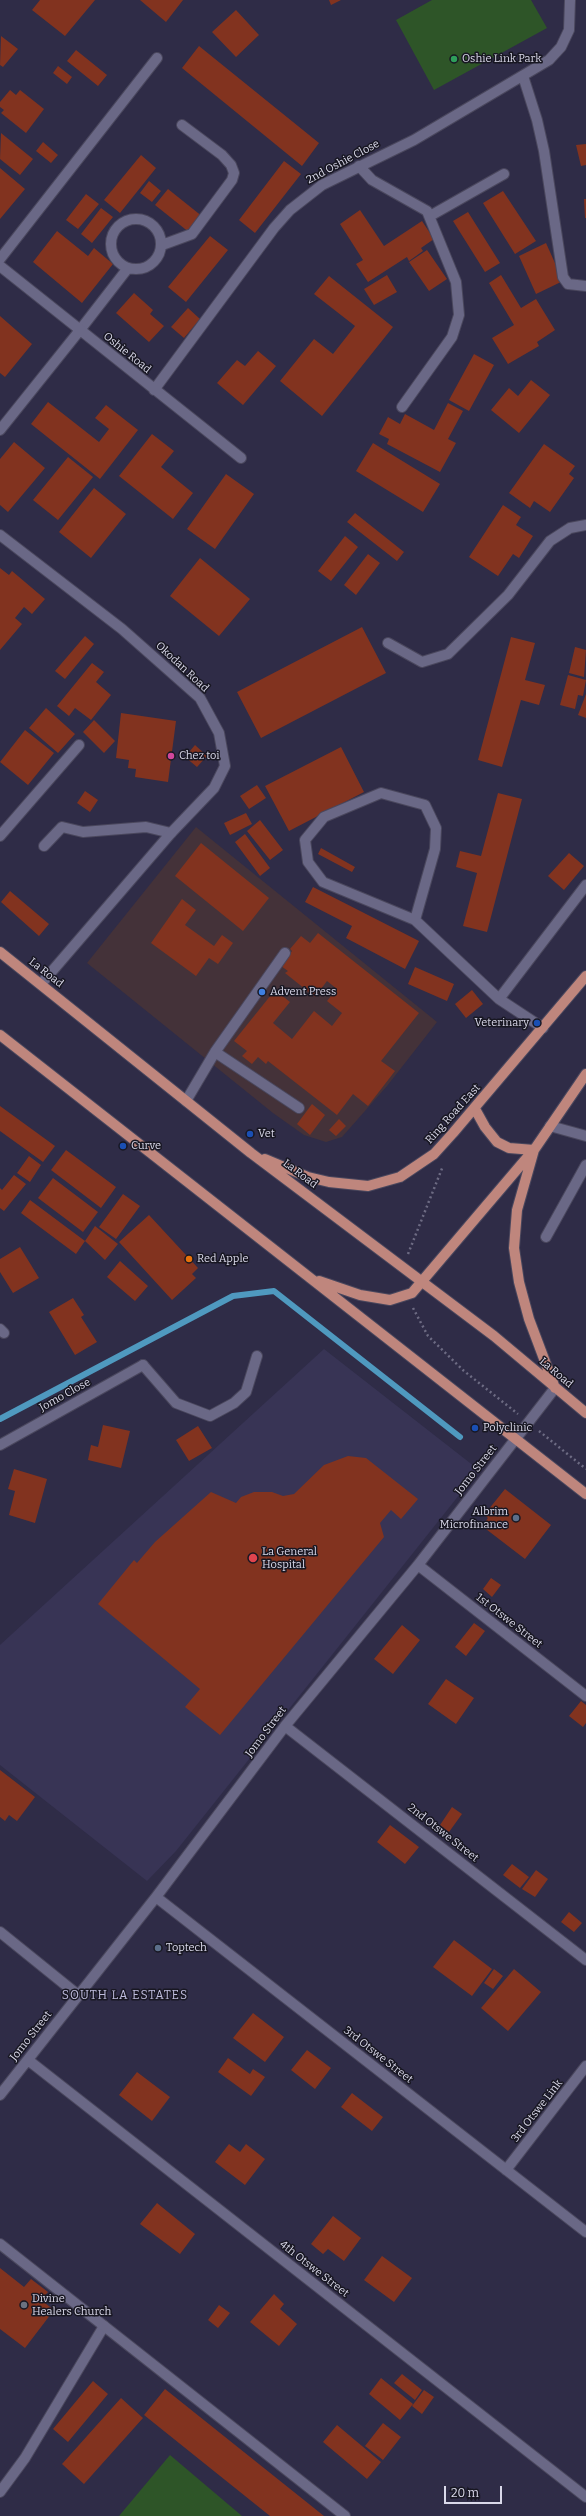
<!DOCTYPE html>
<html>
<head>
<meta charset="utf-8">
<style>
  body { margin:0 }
  #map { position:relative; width:586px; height:2516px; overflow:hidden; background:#2f2c47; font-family:Bitter,serif }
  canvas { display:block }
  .scale { position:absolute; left:444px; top:2486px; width:58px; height:18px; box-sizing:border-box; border:2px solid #dad9ea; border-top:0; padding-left:5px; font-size:12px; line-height:14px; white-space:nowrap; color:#dad9ea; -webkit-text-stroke:3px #181722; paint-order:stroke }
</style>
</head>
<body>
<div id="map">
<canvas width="586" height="2516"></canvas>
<div class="scale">20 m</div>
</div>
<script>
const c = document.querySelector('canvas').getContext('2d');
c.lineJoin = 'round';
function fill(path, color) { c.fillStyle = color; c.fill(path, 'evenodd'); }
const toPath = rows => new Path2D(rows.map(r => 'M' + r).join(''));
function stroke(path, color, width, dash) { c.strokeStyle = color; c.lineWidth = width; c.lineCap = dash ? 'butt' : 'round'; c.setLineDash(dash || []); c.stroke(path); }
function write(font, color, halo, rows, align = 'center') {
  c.font = font + ' Bitter,serif'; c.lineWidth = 3; c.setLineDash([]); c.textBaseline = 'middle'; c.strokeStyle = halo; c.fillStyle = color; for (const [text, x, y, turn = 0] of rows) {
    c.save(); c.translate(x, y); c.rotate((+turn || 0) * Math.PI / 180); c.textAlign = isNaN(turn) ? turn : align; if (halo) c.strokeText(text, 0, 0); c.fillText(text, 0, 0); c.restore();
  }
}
const commercial = toPath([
  [196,827,437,1022,387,1086,342,1137,326,1142,304,1135,273,1113,87,963]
]);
const built = toPath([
  [324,1349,479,1470,176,1851,147,1881,0,1765,0,1645]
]);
const green = toPath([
  [432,0,531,0,547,28,434,90,396,20],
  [170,2455,242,2516,119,2516]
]);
const stream = toPath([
  [0,1419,233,1296,274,1291,460,1437]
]);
const building = toPath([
  [40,0,95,0,65,36,32,10],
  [140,0,183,0,166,22],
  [329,0,341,0,331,5],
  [236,10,259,35,236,57,212,32],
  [1,36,18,49,3,67,0,65],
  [199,46,319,143,302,166,182,68],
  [76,50,107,75,98,86,67,61],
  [58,66,72,77,67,84,53,73],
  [10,90,16,95,20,90,44,109,26,133,1,113,4,110,0,107,0,102],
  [1,133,33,159,20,175,0,159],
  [43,142,58,155,51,163,36,151],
  [586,144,586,165,581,166,576,145],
  [141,155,156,168,120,213,104,200],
  [284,161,301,174,255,233,239,220],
  [0,168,25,189,0,219],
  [149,181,161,191,152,202,140,193],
  [168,189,203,217,190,233,155,205],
  [503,191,536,241,515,254,483,203],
  [86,194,99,204,78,229,66,220],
  [584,199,586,199,586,218,585,218],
  [101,208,113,217,92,243,81,234],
  [360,210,384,246,422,221,434,239,421,248,423,251,409,261,407,257,368,282,356,264,363,260,340,224],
  [468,212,500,263,485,272,453,221],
  [57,231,88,256,94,248,113,264,82,303,33,262],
  [210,236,228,250,186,302,168,287],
  [546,243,563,281,536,294,519,256],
  [427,250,447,279,429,291,409,262],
  [387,275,397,292,374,305,364,289],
  [501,275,521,308,536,299,555,330,537,342,539,346,508,364,492,338,514,325,489,283],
  [329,276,393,327,322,416,280,381,314,339,333,354,355,326,314,294],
  [134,293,153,310,150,314,164,326,149,342,116,313],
  [188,308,200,319,184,338,171,327],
  [0,316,32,344,5,377,0,373],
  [258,351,276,366,243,405,217,383,237,360,245,366],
  [474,354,494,365,469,411,449,400],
  [531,380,550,395,519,433,491,410,509,388,518,396],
  [48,402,99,442,109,429,95,418,106,405,138,430,100,479,31,424],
  [448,403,463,411,448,439,456,443,440,472,387,444,389,439,379,434,388,417,400,424,405,414,434,430],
  [152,434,174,451,161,467,193,493,173,519,119,476],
  [14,442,45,468,8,512,0,505,0,459],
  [373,443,440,484,423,512,356,471],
  [544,444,575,466,569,474,574,478,550,512,534,501,530,508,509,493],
  [68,457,93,477,58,520,33,500],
  [226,474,254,494,215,549,187,529],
  [94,488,126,514,91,558,59,532],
  [503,505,521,517,516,525,533,536,519,558,513,554,498,576,469,557],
  [355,513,404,552,397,561,347,522],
  [345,536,358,547,331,581,318,571],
  [368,554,380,563,356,595,344,585],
  [200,558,250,599,219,636,170,596],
  [0,568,9,575,12,571,45,599,32,614,24,607,15,618,22,624,0,650],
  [362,627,386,673,261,738,237,692],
  [85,636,94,644,65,679,55,671],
  [511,637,535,643,525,680,545,685,539,705,521,700,502,767,478,760],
  [575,647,586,650,584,677,569,673],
  [92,663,104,672,96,682,111,695,91,720,75,708,69,716,57,706],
  [568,675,586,680,583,696,578,695,575,709,560,705],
  [586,694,586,718,578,715],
  [46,708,75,734,58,753,29,728],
  [121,713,176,721,168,782,135,777,136,769,128,768,129,760,116,758],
  [94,720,115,741,104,753,83,732],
  [25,730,54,753,28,785,0,762],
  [195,745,207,756,197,767,185,757],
  [341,747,364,792,289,831,265,786],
  [257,785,266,798,249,809,240,796],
  [85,791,98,800,90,812,77,803],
  [498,793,522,799,487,932,463,926,477,873,456,867,460,851,481,856],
  [246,813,252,824,230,835,224,823],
  [260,820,283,850,270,860,247,831],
  [245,834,270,868,260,876,235,842],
  [201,843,269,898,243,931,175,876],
  [321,848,355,867,352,872,318,854],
  [569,853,584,866,564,890,548,876],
  [313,887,419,941,405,969,346,938,352,926,305,902],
  [10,891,49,924,39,936,1,902],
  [182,899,196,910,185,925,214,946,222,935,233,943,218,964,209,958,196,976,151,943],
  [318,933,419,1013,381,1061,395,1071,368,1106,353,1094,337,1115,268,1061,266,1064,258,1057,252,1064,242,1056,247,1051,234,1041,275,990,290,1002,273,1023,292,1039,314,1011,332,1026,342,1013,327,1001,337,989,327,981,315,997,285,973,288,971,281,966,292,951,290,949,301,936,310,943],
  [415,967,454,984,447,1001,408,984],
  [472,990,483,1004,466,1018,455,1004],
  [312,1104,325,1115,310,1135,297,1124],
  [0,1106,55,1146,43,1162,0,1131],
  [339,1119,346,1126,336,1136,329,1130],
  [66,1150,116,1187,101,1208,51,1170],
  [29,1156,41,1165,30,1182,17,1173],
  [14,1175,26,1184,4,1211,0,1208,0,1188,2,1190],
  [53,1178,98,1212,83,1232,38,1198],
  [123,1194,140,1206,116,1239,99,1227],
  [30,1200,85,1241,76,1254,21,1213],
  [149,1215,198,1268,192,1274,196,1278,172,1300,119,1242],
  [95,1226,118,1244,105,1260,85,1241],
  [20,1247,39,1278,13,1293,0,1272,0,1259],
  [120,1261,148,1286,135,1301,107,1277],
  [73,1298,84,1315,81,1317,97,1342,75,1355,49,1312],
  [103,1425,130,1431,121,1468,88,1460,91,1445,98,1447],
  [198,1426,212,1448,189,1461,176,1440],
  [348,1456,366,1458,418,1499,401,1519,391,1510,380,1523,384,1537,220,1735,185,1707,200,1689,98,1604,134,1560,137,1563,155,1542,211,1492,236,1503,241,1497,254,1492,272,1492,283,1496,294,1494,324,1465],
  [14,1469,47,1479,35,1523,9,1515,15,1491,8,1489],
  [505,1489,551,1525,525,1559,482,1526,488,1518,484,1515],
  [491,1578,501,1585,492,1597,483,1589],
  [474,1623,485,1631,466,1656,455,1647],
  [402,1625,420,1640,393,1674,374,1659],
  [446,1679,474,1698,456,1724,428,1704],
  [581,1701,586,1705,586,1723,583,1727,569,1716],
  [0,1770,35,1797,17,1821,9,1815,5,1821,0,1817],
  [452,1807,462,1814,449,1832,440,1825],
  [390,1825,419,1847,405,1864,377,1842],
  [512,1864,529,1877,520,1888,503,1875],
  [536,1870,548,1879,535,1897,522,1889],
  [569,1912,582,1923,574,1932,561,1922],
  [454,1940,492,1969,472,1996,433,1967],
  [494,1969,503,1976,493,1989,484,1983],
  [514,1969,541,1992,508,2031,481,2008],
  [253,2013,284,2037,265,2062,233,2038],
  [307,2050,331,2068,315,2089,291,2070],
  [228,2058,250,2074,253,2069,265,2077,251,2096,218,2072],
  [137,2072,170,2097,152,2121,119,2095],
  [352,2093,383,2117,372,2131,341,2107],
  [229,2144,240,2152,246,2144,265,2159,245,2185,215,2162],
  [157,2203,195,2234,180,2254,140,2224],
  [333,2216,361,2238,344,2261,328,2249,323,2254,311,2244],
  [382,2256,412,2278,394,2302,364,2280],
  [0,2268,24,2287,31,2279,48,2292,41,2300,54,2310,25,2348,0,2329],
  [274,2294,284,2304,280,2309,297,2324,279,2346,250,2322],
  [219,2305,230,2313,218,2328,208,2320],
  [402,2374,422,2390,415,2400,394,2383],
  [381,2378,413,2404,400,2420,369,2394],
  [93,2381,108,2394,68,2442,53,2429],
  [165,2389,324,2516,270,2516,144,2415],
  [424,2390,434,2397,422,2414,412,2406],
  [121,2398,143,2418,84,2484,62,2464],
  [383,2423,401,2437,383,2460,365,2446],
  [337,2425,381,2462,367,2479,323,2442]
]);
const path = toPath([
  [408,1254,443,1166],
  [413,1308,428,1336,464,1371,518,1414],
  [539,1431,586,1469]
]);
const lane = toPath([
  [523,76,537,120,544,151,563,277,568,284,586,286],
  [359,166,372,180,427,211,456,282,459,315,452,337,402,407],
  [430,216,504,174],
  '111 244a25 25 0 1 1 50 0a25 25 0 1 1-50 0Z',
  [162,245,192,234,232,180,234,173,231,165,222,155,182,125],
  [80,330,128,268],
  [388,643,422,662,448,654,508,595,550,541,570,528,586,525],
  [0,836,79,745],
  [44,846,62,827,83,832,146,827,171,833],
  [415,920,435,849,436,828,425,805,381,793,324,817,305,840,308,862,323,882,415,920,499,999,543,1028],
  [499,999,586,885],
  [215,1052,299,1108],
  [186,1101,215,1052,285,953],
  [550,1126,586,1136],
  [546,1237,586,1165],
  [0,1329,4,1333],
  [143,1365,176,1403,210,1416,234,1403,246,1392,257,1356],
  [0,2492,25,2458,104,2326]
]);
const street = toPath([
  [0,259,157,58],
  [0,266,241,458],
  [154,390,274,228,290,210,322,185,414,140,549,60,561,47,569,30,570,0],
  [0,430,80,330],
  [0,535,122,629,200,698,219,733,225,766,214,788,171,833,41,984],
  [0,1445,143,1365],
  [418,1565,586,1696],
  [285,1726,586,1960],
  [156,1897,586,2232],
  [0,1932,78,1995],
  [28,2060,586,2497],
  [0,2095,156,1897,285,1726,418,1565,555,1388],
  [506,2170,586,2066],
  [0,2244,345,2516]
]);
const primary = toPath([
  [0,952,251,1153,494,1336,586,1413],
  [0,1035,586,1494],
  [475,1109,485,1127,497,1142,509,1148,534,1150],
  [265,1159,308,1177,329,1182,368,1186,400,1177,434,1154,453,1133,586,976],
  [319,1281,360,1295,390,1300,412,1293,531,1153],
  [555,1388,529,1319,519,1282,514,1248,517,1210,534,1150,586,1074]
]);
const markers = [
  [454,59,4,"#2e9e5b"],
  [171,756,4,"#d1479c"],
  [262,992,4,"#3f7fe0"],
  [537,1023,4,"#1a4fb4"],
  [250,1134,4,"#1a4fb4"],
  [123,1146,4,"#1a4fb4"],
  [189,1259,4,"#e8710a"],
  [475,1428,4,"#1a4fb4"],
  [516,1518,4,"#5c6f8a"],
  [253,1558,5,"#e0444e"],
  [158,1948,4,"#5c6f8a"],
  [24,2305,4,"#6b7280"]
];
const poiNames = [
  ["Oshie Link Park",462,59],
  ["Chez toi",179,756],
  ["Advent Press",270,992],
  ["Veterinary",529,1023,"right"],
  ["Vet",258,1134],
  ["Curve",131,1146],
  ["Red Apple",197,1259],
  ["Polyclinic",483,1428],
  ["Albrim",508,1512,"right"],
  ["Microfinance",508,1525,"right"],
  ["La General",262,1552],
  ["Hospital",262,1565],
  ["Toptech",166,1948],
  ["Divine",32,2299],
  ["Healers Church",32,2312]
];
const streetNames = [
  ["2nd Oshie Close",343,162,-28],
  ["Oshie Road",127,353,39],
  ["Okodan Road",182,667,43],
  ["La Road",46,973,38],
  ["Ring Road East",453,1114,-48],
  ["La Road",300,1174,37],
  ["La Road",556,1373,40],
  ["Jomo Close",65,1395,-29],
  ["Jomo Street",476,1470,-52],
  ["1st Otswe Street",509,1621,38],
  ["Jomo Street",266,1732,-53],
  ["2nd Otswe Street",443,1833,38],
  ["Jomo Street",31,2036,-52],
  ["3rd Otswe Street",378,2055,38],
  ["3rd Otswe Link",537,2111,-52],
  ["4th Otswe Street",314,2269,38]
];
const neighbourhoodNames = [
  ["SOUTH LA ESTATES",125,1996]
];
fill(commercial, '#443239');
fill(built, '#383455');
fill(green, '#2e5528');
stroke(stream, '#4f99bf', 6);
fill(building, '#82331f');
stroke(lane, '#4a475d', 12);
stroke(street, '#4a475d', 12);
stroke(primary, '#4a475d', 12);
stroke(path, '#6d6b83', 2.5, [2, 3]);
stroke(lane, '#6a6886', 10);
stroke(street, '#6a6886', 10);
stroke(primary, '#bf867d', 10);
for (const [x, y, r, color] of markers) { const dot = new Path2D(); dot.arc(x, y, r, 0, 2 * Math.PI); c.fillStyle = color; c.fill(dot); stroke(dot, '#181722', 1.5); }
write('11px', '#dad9ea', '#181722', poiNames, 'left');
write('11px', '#dad9ea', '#181722', streetNames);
c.letterSpacing = '1px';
write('12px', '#bfbdde', '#181722', neighbourhoodNames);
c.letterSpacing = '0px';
</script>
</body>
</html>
